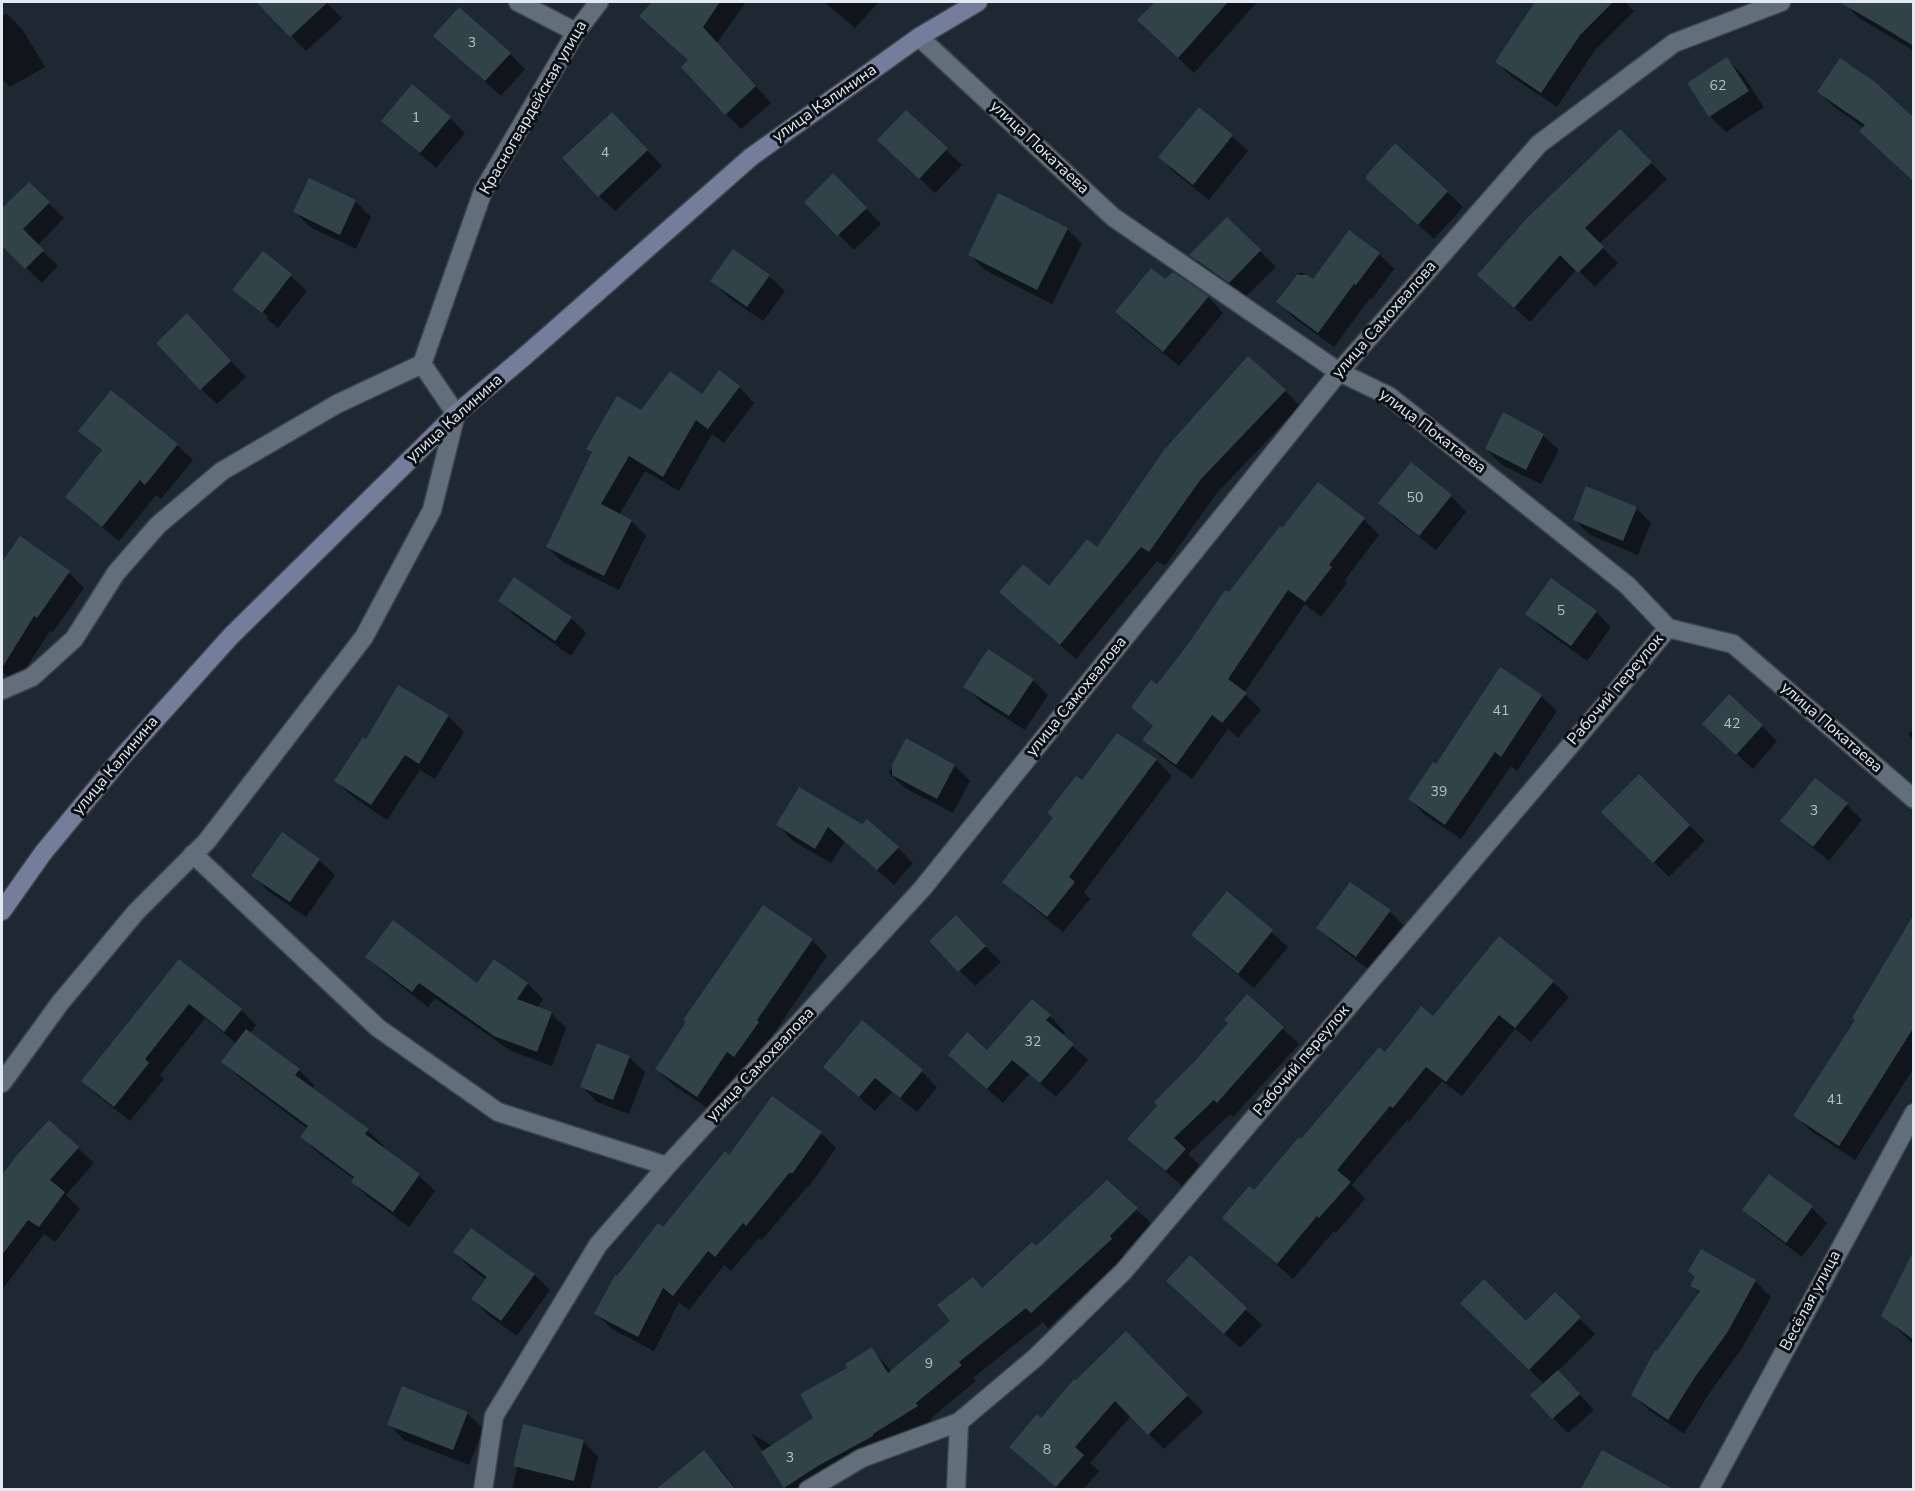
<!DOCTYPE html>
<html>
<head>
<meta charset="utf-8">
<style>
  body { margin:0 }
  #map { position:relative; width:1915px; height:1491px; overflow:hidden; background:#1d2832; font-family:"Nunito Sans",sans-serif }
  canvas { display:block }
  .frame { position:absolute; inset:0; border:3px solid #e2e9f0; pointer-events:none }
</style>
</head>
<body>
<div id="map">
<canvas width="1915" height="1491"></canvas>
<div class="frame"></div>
</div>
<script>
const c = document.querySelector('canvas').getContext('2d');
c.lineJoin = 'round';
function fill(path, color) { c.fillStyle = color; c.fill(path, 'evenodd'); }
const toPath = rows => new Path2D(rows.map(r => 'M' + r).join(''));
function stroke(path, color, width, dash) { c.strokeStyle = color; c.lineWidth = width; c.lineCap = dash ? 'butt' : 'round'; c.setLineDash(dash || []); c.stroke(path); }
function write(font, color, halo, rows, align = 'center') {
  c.font = font + ' "Nunito Sans",sans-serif'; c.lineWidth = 6; c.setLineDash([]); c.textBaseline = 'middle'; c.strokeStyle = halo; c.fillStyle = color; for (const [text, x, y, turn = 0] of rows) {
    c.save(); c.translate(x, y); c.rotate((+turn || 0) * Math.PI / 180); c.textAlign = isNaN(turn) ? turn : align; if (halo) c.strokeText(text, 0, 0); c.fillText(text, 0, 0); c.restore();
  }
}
const shadow = toPath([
  [258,2,326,2,342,18,306,51],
  [655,2,746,2,717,43,771,103,741,129,726,114,690,61,641,16],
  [824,2,879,2,855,28],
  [1157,2,1257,2,1194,73,1139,20],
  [1533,2,1625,2,1634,11,1595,50,1557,107,1512,77,1497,62,1535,4],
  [1843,2,1914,2,1914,51,1859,18],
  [6,13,22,29,45,67,10,87,2,79,2,16],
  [435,36,510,54,525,69,501,96],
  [1727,59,1742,74,1764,107,1726,132,1710,116,1689,84],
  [1819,92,1914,120,1864,128,1834,107],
  [1199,109,1232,136,1248,151,1209,200,1175,173,1160,157],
  [906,112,962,165,935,193,895,155],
  [450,118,465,133,436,168,383,121],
  [627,129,662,166,615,211,599,196],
  [1620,131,1667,179,1599,244,1618,263,1595,287,1577,269,1530,322,1479,275],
  [833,175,881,224,854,250,806,202],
  [310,180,355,201,371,217,356,249,310,227,295,212],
  [29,184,64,218,37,246,58,266,42,283,2,245,2,212],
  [1447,192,1463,207,1434,239,1383,194],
  [1227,219,1276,267,1245,297,1206,271,1191,255],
  [1067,229,1082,244,1052,304,985,270,970,255],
  [264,253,307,291,278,328,267,319,268,317,249,301,249,304,234,290],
  [1379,254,1394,269,1372,299,1370,298,1334,347,1294,318,1278,302,1301,272,1313,281],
  [769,276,785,291,763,321,728,297,712,281],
  [1165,281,1208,297,1223,313,1179,366,1132,328,1117,312],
  [202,331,246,377,217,404,201,389],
  [719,372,739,387,754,403,724,443,712,434,679,491,645,471,619,515,631,521,646,536,619,590,563,562,547,547,593,454,588,449,702,396],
  [1285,391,1300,406,1216,494,1165,566,1157,561,1076,659,1017,607,1049,588],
  [111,392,177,445,193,460,161,499,156,495,119,541,83,512,67,497,103,452,80,431],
  [1543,435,1559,450,1541,484,1502,465,1486,449],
  [1451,496,1466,512,1436,550,1396,519,1380,503],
  [1636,508,1651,523,1638,555,1590,535,1574,519],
  [1364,519,1379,535,1344,581,1347,583,1321,617,1305,604,1244,693,1261,710,1238,738,1228,729,1192,779,1159,755,1144,740,1154,727,1133,707,1157,686,1229,594],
  [20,538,69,573,84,588,53,632,50,631,17,682,2,672,2,600,3,597,2,595,2,564],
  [500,601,571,618,586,633,571,656,515,616],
  [1596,612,1611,627,1587,661,1543,629,1527,613],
  [1500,669,1541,696,1557,711,1517,771,1511,766,1461,839,1425,815,1410,799,1436,766],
  [1033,680,1048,695,1025,730,981,702,965,686],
  [448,716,464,732,435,779,420,770,387,820,352,796,336,781],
  [1704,724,1762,726,1777,741,1753,769],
  [1914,729,1914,740,1908,734],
  [1117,735,1156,760,1172,776,1084,892,1090,899,1063,932,1020,897,1004,882],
  [906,740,955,766,970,781,953,813,905,788,889,773],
  [1639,776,1705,841,1669,877,1603,812],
  [800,789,898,848,913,863,894,885,845,841,831,863,793,841,778,825],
  [1847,805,1862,820,1829,861,1798,836,1782,821],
  [319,860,335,875,306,917,268,891,253,875],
  [1227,893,1288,947,1254,988,1208,950,1193,935],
  [1390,912,1405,927,1372,972,1334,943,1318,928],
  [956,917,1001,962,975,986,931,941],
  [1914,917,1914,1068,1855,1160,1811,1131,1795,1116,1857,1021],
  [812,940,827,956,772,1036,774,1038,750,1071,743,1066,713,1112,672,1084,656,1069],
  [367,957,477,985,494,961,528,984,543,999,537,1008,551,1013,566,1028,552,1066,511,1051,435,998,428,1007,383,972],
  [179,961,241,1010,256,1025,250,1033,299,1070,314,1085,312,1089,368,1131,384,1146,382,1148,419,1176,435,1191,409,1227,368,1197,353,1182,354,1179,317,1152,302,1137,308,1129,239,1077,223,1062,237,1044,205,1018,160,1075,164,1079,130,1121,98,1096,83,1081],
  [1553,982,1569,997,1531,1042,1515,1029,1462,1096,1442,1081,1409,1122,1407,1120,1352,1185,1365,1199,1336,1233,1334,1231,1293,1279,1224,1218,1254,1192,1386,1054,1433,1018],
  [1247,996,1299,1044,1233,1117,1230,1114,1188,1154,1200,1166,1182,1186,1129,1139,1230,1023],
  [1050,1016,1065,1032,1062,1036,1088,1060,1056,1097,1029,1074,1003,1103,950,1055,988,1052],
  [862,1022,922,1072,937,1087,917,1112,892,1092,875,1111,825,1067],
  [629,1057,645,1072,629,1114,597,1102,582,1087],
  [49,1122,94,1163,66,1195,80,1209,55,1242,44,1234,2,1290,2,1177],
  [821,1133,836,1148,808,1188,807,1187,762,1240,759,1238,731,1271,724,1265,689,1310,679,1302,654,1351,612,1329,596,1314,664,1230,730,1157],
  [1107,1182,1152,1224,1124,1253,1126,1255,1048,1328,1043,1322,973,1378,976,1381,930,1419,932,1422,821,1490,787,1490,785,1487,751,1433,772,1446,815,1418,849,1368,872,1349,892,1372,952,1321,983,1289,1036,1248],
  [1812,1208,1827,1223,1802,1257,1760,1225,1744,1210],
  [471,1230,535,1275,550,1290,517,1336,488,1315,473,1299,487,1280,470,1268,455,1252],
  [1701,1251,1755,1281,1771,1297,1742,1348,1710,1392,1684,1434,1649,1410,1633,1395,1700,1294,1692,1285,1697,1277],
  [1190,1257,1262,1325,1240,1348,1183,1296],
  [1914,1257,1914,1345,1883,1315],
  [1555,1294,1595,1334,1558,1371,1594,1410,1568,1433,1553,1418,1544,1384,1462,1303,1526,1323],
  [1126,1333,1203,1412,1164,1449,1131,1416,1090,1463,1099,1471,1083,1490,1059,1490,1011,1446,1041,1420,1076,1382],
  [467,1413,483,1429,469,1465,404,1440,389,1424],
  [583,1441,598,1457,590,1490,512,1490,517,1468,515,1465],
  [704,1452,719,1467,737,1490,678,1490]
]);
const building = toPath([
  [256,2,328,2,290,37],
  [652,2,720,2,703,27,756,86,725,115,681,67,688,60,639,16],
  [1155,2,1228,2,1178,58,1137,20],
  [1535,2,1613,2,1580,35,1541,93,1495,62],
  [1839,2,1914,2,1914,46,1879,25],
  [459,7,511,53,485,81,433,36],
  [1727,57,1749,91,1709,117,1687,83],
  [1840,58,1875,82,1914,118,1914,182,1859,131,1865,125,1817,92],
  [412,84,451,117,420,153,381,121],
  [1199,107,1233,135,1193,185,1158,157],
  [906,110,948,148,919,179,877,140],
  [612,112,648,150,598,197,562,158],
  [1620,129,1652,162,1585,228,1604,247,1578,273,1560,255,1514,308,1477,275,1527,218],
  [1395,143,1448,191,1418,225,1366,179,1367,175],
  [833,173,867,208,837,236,804,202],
  [309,178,356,200,340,235,293,212],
  [29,182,50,202,23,229,44,250,25,269,4,248,2,251,2,208],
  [998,193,1068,228,1037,290,968,255],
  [1227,217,1261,250,1229,283,1189,255],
  [1349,230,1380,253,1356,285,1354,284,1318,333,1276,302,1297,275,1307,275,1313,279],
  [733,249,770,275,747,307,710,281],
  [263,251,292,274,262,313,232,290],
  [1151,268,1165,279,1173,272,1209,296,1163,352,1115,312],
  [187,313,231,361,200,390,156,343],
  [1248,356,1286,390,1201,479,1149,552,1141,547,1060,645,999,592,1023,564,1049,586,1087,539,1097,547,1164,450],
  [719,370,740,386,708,429,696,420,663,477,629,456,601,504,632,520,604,576,546,547,592,452,586,449,617,396,641,410,670,371,702,394],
  [111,390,178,444,145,485,140,480,102,527,65,497,102,450,78,431],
  [1503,412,1544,434,1526,470,1485,449],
  [1411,462,1452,495,1419,536,1378,503],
  [1318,482,1365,518,1329,565,1332,567,1305,602,1288,590,1228,679,1247,693,1222,723,1212,715,1176,765,1142,740,1153,726,1131,707,1151,680,1157,684,1189,643,1225,590,1229,592,1280,526,1282,528],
  [1586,486,1637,507,1623,541,1573,520],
  [20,536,70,571,37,618,34,616,2,668,2,562],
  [514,577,572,617,555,641,498,601],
  [1551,578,1597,611,1571,646,1525,614],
  [988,649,1034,679,1009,716,963,687],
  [1500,667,1542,695,1501,757,1495,752,1445,825,1408,799,1433,762,1436,764],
  [398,685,449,715,419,764,405,755,371,805,334,781,363,737,366,739],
  [1729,694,1763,725,1736,755,1702,724],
  [1117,733,1157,759,1069,877,1075,882,1047,917,1002,882,1053,818,1047,813,1076,776,1082,780],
  [906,738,955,765,937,799,892,775,892,765],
  [1639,774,1690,825,1653,863,1601,812],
  [1815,778,1848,803,1813,847,1780,821],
  [799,787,862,824,867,819,899,847,877,870,828,827,815,849,776,825],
  [282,832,320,859,290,902,251,876],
  [1350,882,1391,910,1356,957,1316,928],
  [1227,891,1273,930,1238,974,1191,935],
  [763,905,813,939,757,1020,759,1022,734,1057,727,1052,697,1097,655,1069,686,1022,683,1020],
  [1914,914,1914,1027,1839,1146,1793,1116,1855,1020,1852,1018],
  [956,915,986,946,958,972,929,941],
  [393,920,477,983,494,959,528,983,517,999,552,1012,537,1052,494,1036,419,983,412,992,365,957],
  [1499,936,1554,981,1515,1028,1499,1015,1446,1082,1426,1067,1393,1108,1390,1106,1337,1170,1351,1182,1319,1218,1317,1216,1277,1264,1222,1218,1249,1186,1254,1190,1299,1137,1301,1139,1379,1047,1385,1052,1421,1006,1433,1016],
  [179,959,242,1009,224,1032,189,1004,145,1059,149,1063,114,1107,81,1081],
  [1247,994,1284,1027,1217,1103,1214,1100,1174,1138,1186,1149,1166,1171,1127,1139,1157,1106,1154,1102,1195,1061,1228,1023,1224,1020],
  [1032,999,1051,1015,1046,1020,1074,1044,1040,1083,1012,1060,987,1089,948,1055,967,1032,987,1050],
  [862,1020,923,1070,900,1098,875,1078,859,1097,823,1067],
  [246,1029,300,1069,295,1075,369,1129,365,1134,420,1174,393,1212,351,1182,354,1177,300,1137,308,1126,221,1062],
  [597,1043,630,1056,613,1100,580,1087],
  [772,1096,822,1132,792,1174,790,1172,746,1226,743,1223,715,1257,708,1251,673,1296,663,1288,638,1337,594,1314,615,1275,617,1276,658,1223,663,1227,725,1151,729,1155],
  [49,1120,79,1147,50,1180,65,1192,39,1227,28,1220,2,1255,2,1175,16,1156],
  [1769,1174,1813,1206,1786,1243,1742,1210],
  [1107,1180,1138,1208,1110,1236,1112,1239,1031,1313,1026,1308,959,1362,962,1365,916,1403,918,1406,873,1434,873,1436,816,1467,784,1488,761,1452,813,1418,800,1394,847,1368,845,1364,872,1347,888,1373,950,1321,937,1305,973,1277,982,1288,1032,1242,1036,1246],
  [471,1228,535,1274,501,1321,471,1299,487,1277,453,1252],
  [1701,1249,1756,1280,1727,1333,1695,1377,1668,1420,1631,1395,1655,1350,1657,1351,1700,1291,1690,1286,1695,1277,1688,1271],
  [1914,1250,1914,1340,1881,1316],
  [1190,1255,1247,1308,1224,1334,1166,1281],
  [1484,1279,1526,1321,1555,1292,1581,1317,1529,1370,1460,1303],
  [1126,1331,1188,1395,1148,1435,1115,1401,1075,1447,1084,1455,1056,1487,1009,1447,1037,1414,1041,1418,1074,1379,1076,1380],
  [1558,1370,1580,1394,1552,1419,1530,1395],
  [402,1386,468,1412,453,1450,387,1425],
  [523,1424,584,1440,574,1481,513,1466],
  [704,1450,736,1490,655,1490],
  [1602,1450,1675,1490,1580,1490]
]);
const street = toPath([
  [518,2,576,32],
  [919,37,1113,217,1339,372,1389,396,1627,585,1668,628,1733,644,1914,799],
  [2,690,32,677,74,639,116,573,158,525,222,471,337,404,422,364],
  [193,854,378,1028,498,1112,667,1166],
  [2,1083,60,1003,136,912,207,841,364,637,432,510,456,414,422,364,483,191,576,32,599,2],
  [483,1490,494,1416,598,1245,667,1166,922,889,1339,372,1539,144,1674,43,1781,2],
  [808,1490,862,1458,959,1422],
  [956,1490,959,1422,1035,1358,1124,1271,1614,694,1668,628],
  [1709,1490,1914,1113]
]);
const secondary = toPath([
  [2,911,43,853,123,756,231,636,456,414,525,356,751,157,919,37,978,2]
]);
const numberNames = [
  ["3",472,44],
  ["62",1718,87],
  ["1",416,119],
  ["4",605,154],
  ["50",1415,499],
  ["5",1561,612],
  ["41",1501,712],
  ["42",1732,725],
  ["39",1439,793],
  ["3",1814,812],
  ["32",1033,1043],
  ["41",1835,1101],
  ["9",929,1365],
  ["8",1047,1451],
  ["3",790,1459]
];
const streetNames = [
  ["улица Калинина",825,104,-35],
  ["Красногвардейская улица",534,108,-60],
  ["улица Покатаева",1039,148,43],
  ["улица Самохвалова",1385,320,-49],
  ["улица Калинина",455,419,-42],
  ["улица Покатаева",1432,432,37],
  ["Рабочий переулок",1616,690,-50],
  ["улица Самохвалова",1077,697,-51],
  ["улица Покатаева",1831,728,41],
  ["улица Калинина",116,766,-50],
  ["Рабочий переулок",1302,1061,-50],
  ["улица Самохвалова",761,1065,-47],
  ["Весёлая улица",1811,1301,-62]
];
fill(shadow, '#0007');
fill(building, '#314348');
stroke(street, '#3c444d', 21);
stroke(secondary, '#3c444d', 21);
stroke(street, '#626f7b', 18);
stroke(secondary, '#747e9b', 18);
write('14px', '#b6c0c6', null, numberNames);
write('16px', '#e2e9f0', '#0b1014', streetNames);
</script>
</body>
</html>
